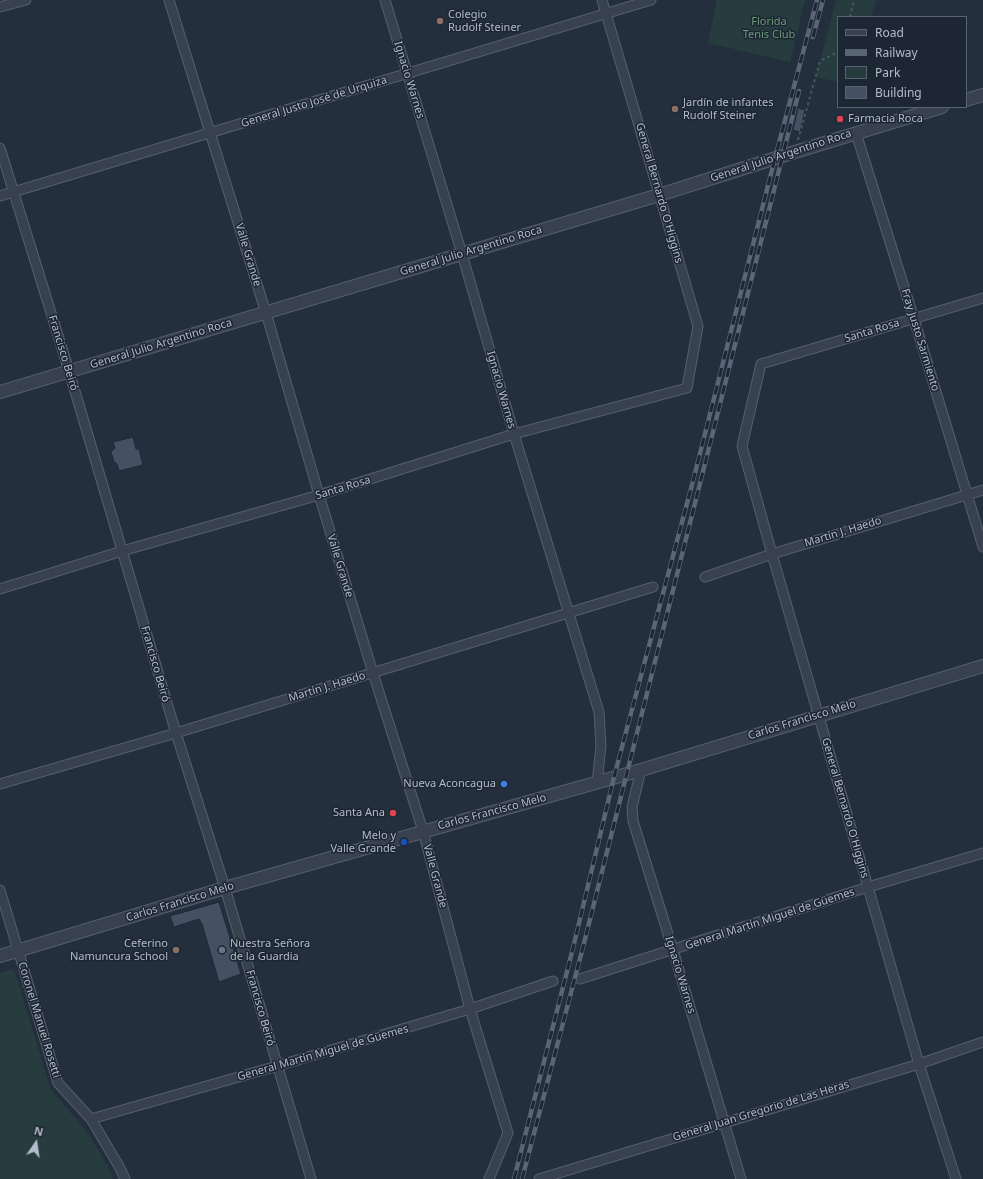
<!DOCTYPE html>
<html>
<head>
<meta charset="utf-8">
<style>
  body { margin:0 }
  #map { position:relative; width:983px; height:1179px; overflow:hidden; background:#242f3e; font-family:"Noto Sans",sans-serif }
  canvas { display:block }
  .legend { position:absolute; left:837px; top:16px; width:130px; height:92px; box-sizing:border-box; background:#1d2633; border:1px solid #59626f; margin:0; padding:5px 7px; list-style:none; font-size:12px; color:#b4bcc9 }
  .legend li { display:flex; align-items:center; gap:8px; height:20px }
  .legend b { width:20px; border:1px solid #59626f }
  .north { position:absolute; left:16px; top:1123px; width:40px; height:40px; -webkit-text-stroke:3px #1d2633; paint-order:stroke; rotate:13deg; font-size:11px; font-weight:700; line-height:16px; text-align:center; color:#b4bcc9 }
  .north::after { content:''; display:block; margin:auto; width:14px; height:18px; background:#b4bcc9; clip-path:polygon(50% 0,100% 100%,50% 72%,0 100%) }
</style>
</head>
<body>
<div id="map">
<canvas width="983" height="1179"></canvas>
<ul class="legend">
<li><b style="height:5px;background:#38414e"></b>Road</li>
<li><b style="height:5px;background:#5a6575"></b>Railway</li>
<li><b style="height:11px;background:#263c3f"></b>Park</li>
<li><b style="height:11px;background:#455162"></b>Building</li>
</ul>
<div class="north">N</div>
</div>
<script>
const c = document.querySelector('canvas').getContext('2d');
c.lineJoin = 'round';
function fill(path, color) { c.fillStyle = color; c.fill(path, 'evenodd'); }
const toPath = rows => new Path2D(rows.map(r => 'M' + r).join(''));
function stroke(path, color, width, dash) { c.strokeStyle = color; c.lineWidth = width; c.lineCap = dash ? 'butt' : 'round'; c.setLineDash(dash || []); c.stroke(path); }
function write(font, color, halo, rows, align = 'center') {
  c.font = font + ' "Noto Sans",sans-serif'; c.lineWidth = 3; c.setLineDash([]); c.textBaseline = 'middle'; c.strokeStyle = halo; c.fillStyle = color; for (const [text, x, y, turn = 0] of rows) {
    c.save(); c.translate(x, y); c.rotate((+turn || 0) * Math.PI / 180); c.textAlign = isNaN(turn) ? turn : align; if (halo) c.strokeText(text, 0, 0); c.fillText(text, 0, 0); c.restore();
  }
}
const green = toPath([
  [717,0,805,0,790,62,708,43],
  [836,0,876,0,871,17,838,17,838,82,816,77],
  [14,969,51,1090,88,1133,110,1170,113,1179,0,1179,0,973]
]);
const building = toPath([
  [798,108,805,110,800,132,793,130,798,108],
  [133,437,136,449,139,449,143,465,119,471,117,464,114,462,111,452,115,448,113,442,133,437],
  [219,902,241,974,219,982,202,924,199,919,174,927,170,916,219,902]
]);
const path = toPath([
  [850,17,854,0],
  [798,140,820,61,838,52]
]);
const minor = toPath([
  [169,0,266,313,319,495,373,673,423,831,470,1009,508,1133,489,1179],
  [385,0,462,254,514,434,599,712,601,746,597,783],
  [0,7,26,0],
  [856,133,914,319,983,547],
  [0,148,69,371,176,733,225,888,311,1179],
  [0,196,651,0],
  [705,577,772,554,983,490],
  [0,589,122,551,319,495,514,434,687,388,698,326,602,0],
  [641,770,632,807,633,821,673,950,741,1179],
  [0,784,176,733,653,587],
  [0,890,58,1083,91,1119,120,1168,125,1179],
  [580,979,868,887,983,853],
  [91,1119,277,1066,470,1009,553,981],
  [539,1179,919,1064,983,1042],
  [956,1179,919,1064,868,887,772,554,742,446,761,364,983,298]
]);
const tertiary = toPath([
  [966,100,983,95],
  [0,392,659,195,795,152,942,107],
  [0,956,225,888,641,770,983,666]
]);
const rail = toPath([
  [813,37,823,0],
  [514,1179,574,944,614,777,693,481,775,158,817,0],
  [522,1179,583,947,799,91]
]);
const markers = [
  [440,21,4,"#8d6e63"],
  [675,109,4,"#8d6e63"],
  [840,119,4,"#e0444e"],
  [504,784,4,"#3f7fe0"],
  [393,813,4,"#e0444e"],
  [404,842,4,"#1a4fb4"],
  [176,950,4,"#8d6e63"],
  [222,950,4,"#6b7280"]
];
const poiNames = [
  ["Colegio",448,15],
  ["Rudolf Steiner",448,28],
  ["Jardín de infantes",683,103],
  ["Rudolf Steiner",683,116],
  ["Farmacia Roca",848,119],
  ["Nueva Aconcagua",496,784,"right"],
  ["Santa Ana",385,813,"right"],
  ["Melo y",396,836,"right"],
  ["Valle Grande",396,849,"right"],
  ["Ceferino",168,944,"right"],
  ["Namuncura School",168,957,"right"],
  ["Nuestra Señora",230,944],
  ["de la Guardia",230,957]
];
const parkNames = [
  ["Florida",769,22],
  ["Tenis Club",769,35]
];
const streetNames = [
  ["Ignacio Warnes",409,80,73],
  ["General Justo José de Urquiza",314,102,-17],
  ["General Julio Argentino Roca",781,156,-18],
  ["General Bernardo O'Higgins",659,193,74],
  ["General Julio Argentino Roca",471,251,-17],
  ["Valle Grande",248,255,73],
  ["Santa Rosa",872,331,-17],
  ["Fray Justo Sarmiento",920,340,73],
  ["General Julio Argentino Roca",161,344,-17],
  ["Francisco Beiró",63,353,73],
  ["Ignacio Warnes",501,390,74],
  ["Santa Rosa",343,488,-17],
  ["Martín J. Haedo",843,532,-17],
  ["Valle Grande",340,566,73],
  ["Francisco Beiró",155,664,74],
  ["Martín J. Haedo",327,687,-17],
  ["Carlos Francisco Melo",802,720,-17],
  ["General Bernardo O'Higgins",845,808,74],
  ["Carlos Francisco Melo",492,812,-15],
  ["Valle Grande",435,876,75],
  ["Carlos Francisco Melo",180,902,-17],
  ["General Martín Miguel de Güemes",770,919,-18],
  ["Ignacio Warnes",680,975,73],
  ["Francisco Beiró",260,1008,74],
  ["Coronel Manuel Rosetti",39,1020,73],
  ["General Martín Miguel de Güemes",323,1053,-16],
  ["General Juan Gregorio de Las Heras",761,1111,-17]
];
fill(green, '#263c3f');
fill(building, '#455162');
stroke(building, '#1f2835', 1);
stroke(minor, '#565f6c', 11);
stroke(tertiary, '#565f6c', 14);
stroke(path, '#44595c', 2, [3, 3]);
stroke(minor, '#38414e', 9);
stroke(tertiary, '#38414e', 12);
stroke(rail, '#5a6575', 4.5);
stroke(rail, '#1d2633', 3, [9]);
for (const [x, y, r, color] of markers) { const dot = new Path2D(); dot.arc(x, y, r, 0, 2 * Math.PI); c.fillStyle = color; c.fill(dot); stroke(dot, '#1d2633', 1.5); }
write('11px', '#b4bcc9', '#1d2633', poiNames, 'left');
write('11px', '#6b9a76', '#1d2633', parkNames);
write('11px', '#b4bcc9', '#1d2633', streetNames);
</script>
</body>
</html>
